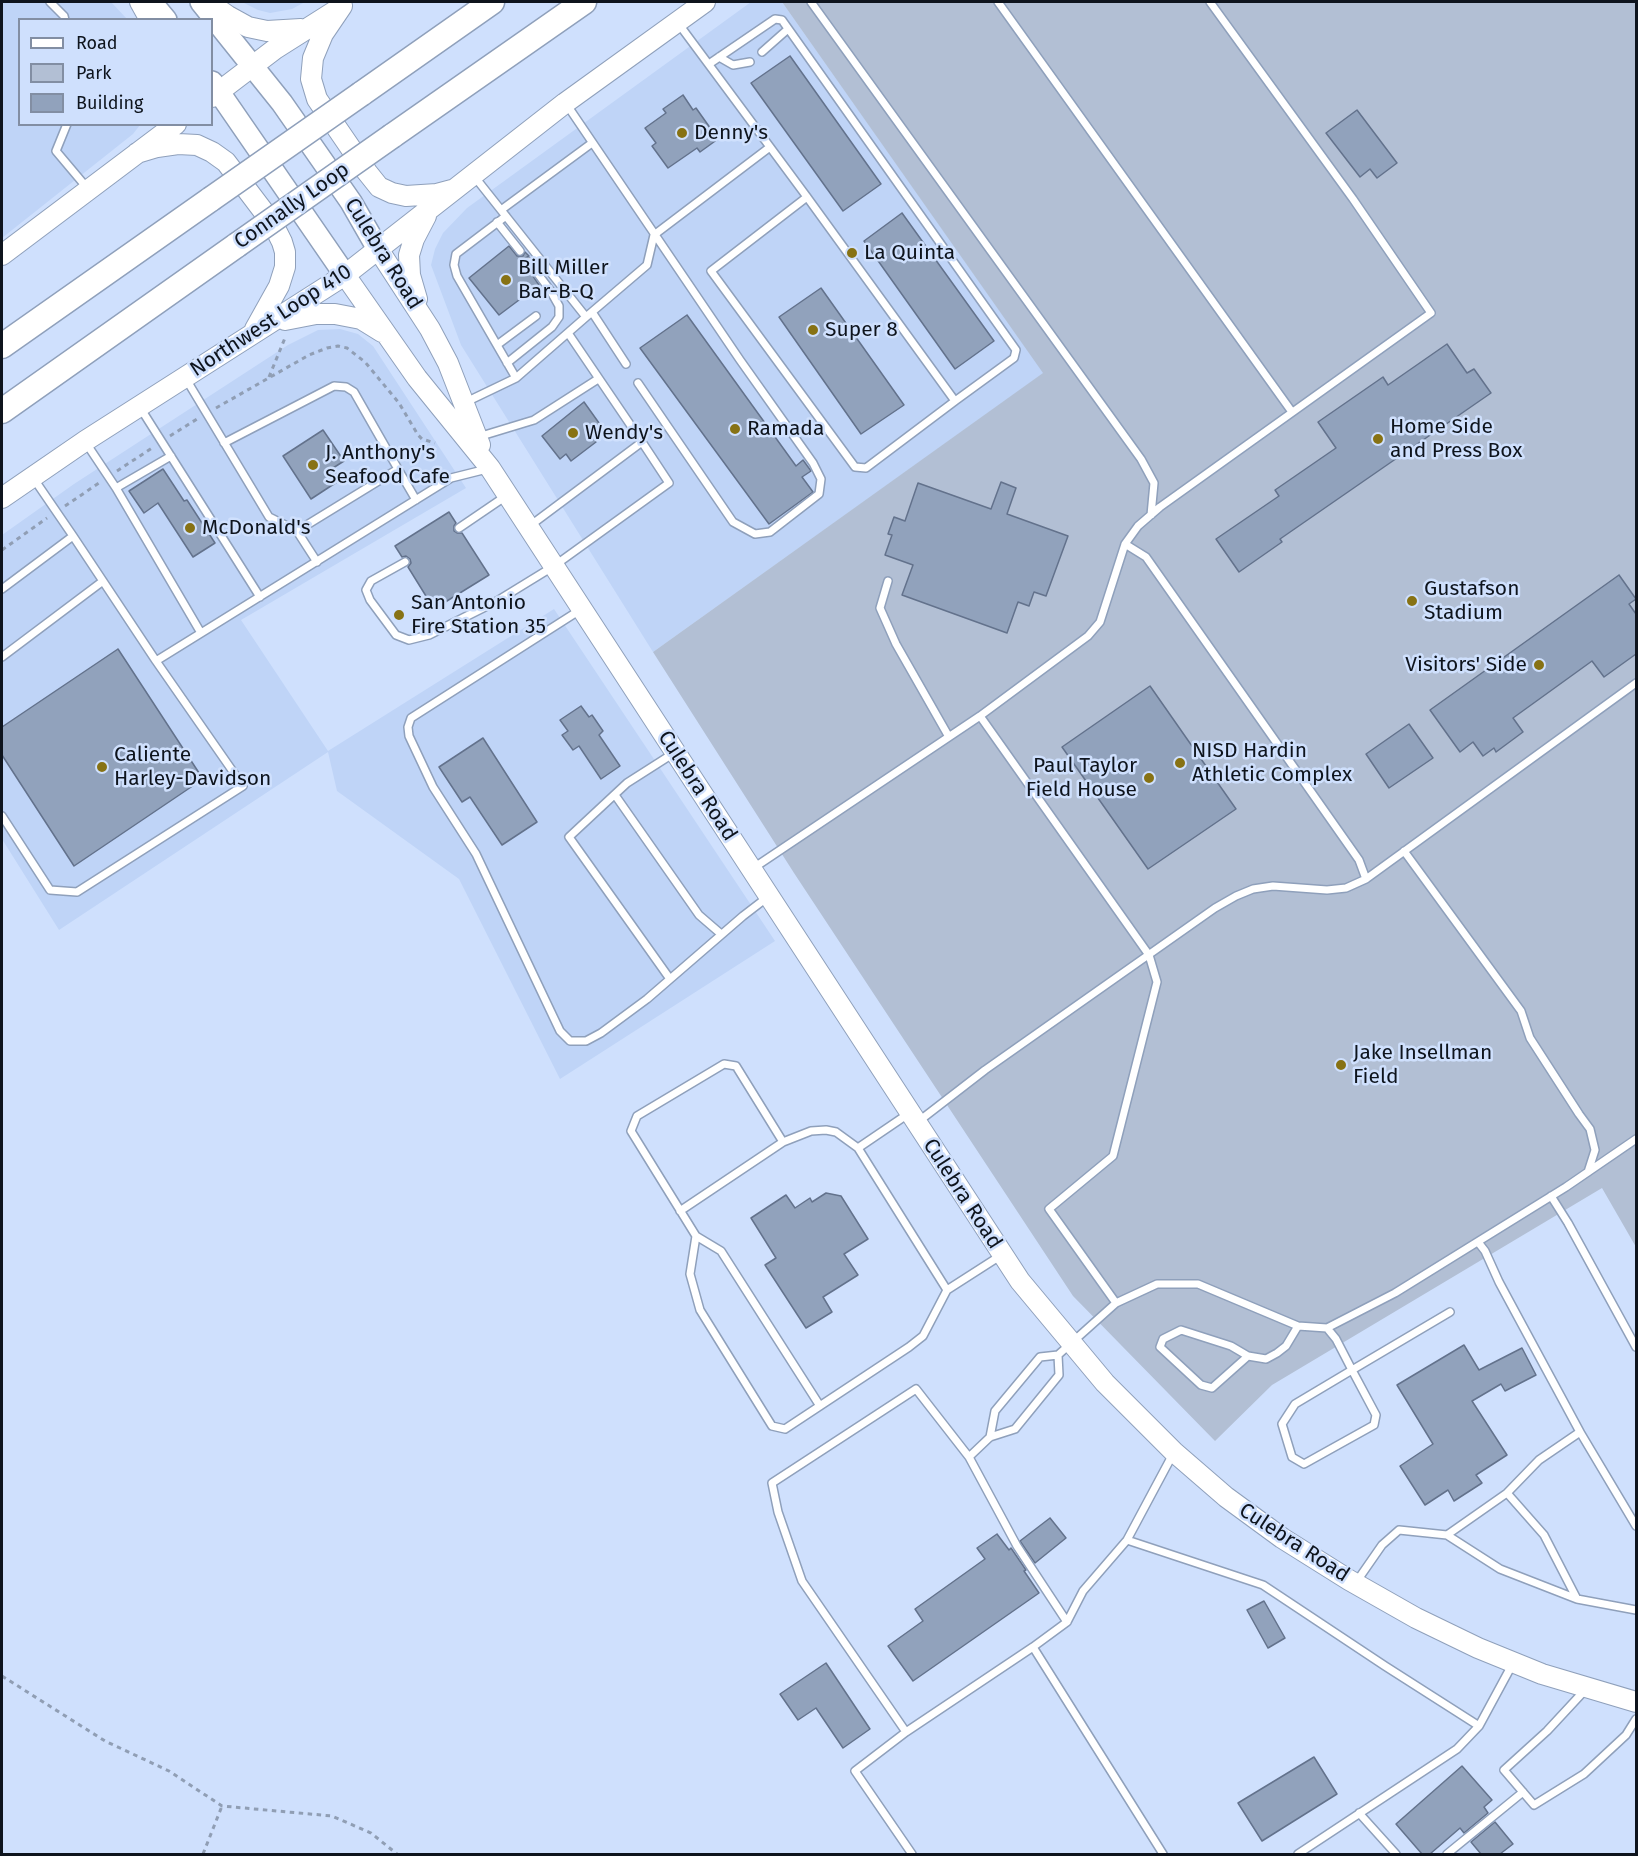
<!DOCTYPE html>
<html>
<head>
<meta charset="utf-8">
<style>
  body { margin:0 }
  #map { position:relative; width:1638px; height:1856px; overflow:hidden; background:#cfe0fd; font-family:"Fira Sans",sans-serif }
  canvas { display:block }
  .frame { position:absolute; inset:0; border:3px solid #0e141d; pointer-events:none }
  .legend { position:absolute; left:18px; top:18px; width:195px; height:108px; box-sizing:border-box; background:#cfe0fd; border:2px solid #828ea3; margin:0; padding:8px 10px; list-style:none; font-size:18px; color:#0e141d }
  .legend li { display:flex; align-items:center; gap:12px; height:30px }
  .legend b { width:30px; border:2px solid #828ea3 }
</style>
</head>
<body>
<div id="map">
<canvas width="1638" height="1856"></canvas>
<div class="frame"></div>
<ul class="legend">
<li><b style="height:8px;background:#fff"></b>Road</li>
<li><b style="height:16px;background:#b2bfd4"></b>Park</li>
<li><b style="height:16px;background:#91a2bc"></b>Building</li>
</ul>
</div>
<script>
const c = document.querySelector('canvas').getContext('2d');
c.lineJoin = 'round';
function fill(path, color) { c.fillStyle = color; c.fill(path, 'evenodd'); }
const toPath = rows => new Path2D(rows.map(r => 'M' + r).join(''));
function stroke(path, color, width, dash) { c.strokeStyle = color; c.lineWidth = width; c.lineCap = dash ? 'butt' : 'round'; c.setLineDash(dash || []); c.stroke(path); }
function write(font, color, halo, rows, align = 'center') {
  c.font = font + ' "Fira Sans",sans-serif'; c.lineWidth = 5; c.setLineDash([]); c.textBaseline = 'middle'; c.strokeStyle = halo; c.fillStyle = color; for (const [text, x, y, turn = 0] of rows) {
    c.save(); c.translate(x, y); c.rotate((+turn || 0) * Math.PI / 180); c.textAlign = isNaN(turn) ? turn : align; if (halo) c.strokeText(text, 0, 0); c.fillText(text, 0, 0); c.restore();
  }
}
const built = toPath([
  [2,2,111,2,127,19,20,20,20,124,140,125,133,134,2,238],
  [242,2,305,2,292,9,270,13,258,10],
  [751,2,782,2,1044,373,653,652,461,345,431,265,435,249,443,233,467,208],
  [340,329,358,334,373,346,466,488,241,620,328,751,554,609,775,941,560,1079,459,879,337,791,328,752,59,930,2,839,2,535,74,484,288,345,318,330]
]);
const green = toPath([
  [782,2,1636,2,1636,1247,1602,1188,1272,1385,1215,1441,1073,1296,794,873,653,652,1043,373]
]);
const building = toPath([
  [790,56,881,184,843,211,751,83,790,56],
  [683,95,693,110,696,108,718,139,700,152,697,148,668,168,652,146,656,143,645,128,666,113,663,109,683,95],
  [1357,110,1397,163,1377,178,1370,169,1360,177,1326,133,1357,110],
  [902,213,994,341,955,369,864,241,902,213],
  [509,246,517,256,523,256,525,252,529,256,524,259,524,263,539,285,499,315,469,278,509,246],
  [821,288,904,405,861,434,779,317,821,288],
  [687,315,796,466,803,460,811,471,802,477,813,492,769,524,640,348,687,315],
  [1447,344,1467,373,1474,369,1491,393,1280,539,1282,542,1239,572,1216,539,1279,496,1275,490,1336,448,1318,422,1383,377,1388,385,1447,344],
  [584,402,604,430,594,438,596,442,571,461,566,454,560,459,542,436,584,402],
  [323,430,344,461,333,468,340,480,311,499,283,456,323,430],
  [163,469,184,501,187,500,215,543,193,557,158,503,144,513,129,491,163,469],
  [1001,482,1016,488,1007,514,1068,536,1046,596,1034,592,1029,606,1018,602,1007,633,902,595,913,565,885,555,892,535,888,534,894,517,905,521,918,483,991,509,1001,482],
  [449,512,456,523,454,526,454,531,457,533,462,533,489,575,434,609,408,567,411,563,410,559,406,556,402,557,395,546,449,512],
  [1619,575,1636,599,1629,604,1636,614,1636,654,1604,677,1592,661,1513,718,1523,732,1496,752,1494,748,1483,756,1473,742,1460,752,1430,710,1619,575],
  [118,649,203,779,74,866,2,755,2,727,118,649],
  [1150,686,1236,809,1148,869,1062,747,1150,686],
  [581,706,589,717,592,715,603,731,599,735,620,766,601,779,579,746,573,750,562,735,568,731,560,720,581,706],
  [1409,724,1433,758,1389,788,1366,754,1409,724],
  [483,738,537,822,502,845,470,797,462,802,439,767,483,738],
  [826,1193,841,1196,868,1239,844,1254,858,1275,823,1297,832,1312,806,1328,765,1265,776,1258,751,1218,786,1195,795,1208,810,1198,812,1202,826,1193],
  [1464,1345,1479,1370,1522,1348,1536,1375,1505,1391,1501,1384,1472,1401,1507,1455,1476,1475,1482,1483,1454,1501,1448,1490,1425,1505,1400,1466,1433,1444,1397,1385,1464,1345],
  [1050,1518,1066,1538,1035,1563,1020,1541,1050,1518],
  [997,1534,1009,1550,1011,1548,1026,1570,1024,1571,1039,1593,913,1681,888,1646,923,1621,915,1609,985,1559,977,1548,997,1534],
  [1264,1601,1285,1638,1268,1648,1247,1610,1264,1601],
  [826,1663,870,1729,843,1748,816,1708,798,1720,780,1694,826,1663],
  [1314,1757,1337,1794,1262,1841,1238,1803,1314,1757],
  [1462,1766,1492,1800,1484,1807,1488,1813,1464,1833,1460,1828,1430,1854,1422,1854,1396,1824,1462,1766],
  [1495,1822,1513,1844,1500,1854,1481,1854,1471,1842,1495,1822]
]);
const path = toPath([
  [269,377,285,338],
  [216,408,309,355,327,348,338,346,347,348,365,362,399,403,418,435,422,439,435,443],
  [170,436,197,419],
  [117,471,152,448],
  [65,506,99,483],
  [2,550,47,518],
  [2,1676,105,1741,169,1771,222,1806,332,1816,371,1833,397,1854],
  [203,1854,222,1806]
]);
const lane = toPath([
  [50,2,64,16,65,20],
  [811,2,1141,459,1154,483,1151,515],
  [998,2,1292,412],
  [762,52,788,29],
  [719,57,733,65,750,62],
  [709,64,775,19,782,20,1016,350,1014,358,955,401],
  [567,105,740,360,813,463,821,479,819,494,770,532,755,534,733,522,638,383],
  [67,124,56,151,88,189],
  [770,147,807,197,955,401,866,468,855,467,711,271,807,197],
  [501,210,592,143],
  [506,216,456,254,454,265,457,276,516,378],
  [497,222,520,251],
  [592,312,626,364],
  [586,317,647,265,654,235,770,147,678,23],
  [497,345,536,316],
  [507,363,552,327,559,317,559,306,550,290,529,262],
  [186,379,269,517,297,531,317,562],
  [466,402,516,378,586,317,474,176],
  [141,409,260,597],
  [478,437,534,420,598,379],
  [86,443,116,488,201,633],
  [224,443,334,386,346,387,354,392,398,469],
  [34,479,73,536,156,661,451,478,487,469],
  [116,488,171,456],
  [531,525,642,442,568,333],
  [459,528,506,496],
  [297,531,398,469,416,500],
  [1125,544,1146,557,1359,860,1366,879],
  [405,562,371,581,366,590,370,600,396,635,409,640,429,635,497,601,554,566,669,483,642,442],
  [888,581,880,608,896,644,949,737],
  [2,589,73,536],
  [580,610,411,718,408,727,409,736,433,787,476,854,560,1031,570,1041,586,1041,601,1033,647,999,743,916,769,896],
  [2,657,103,581],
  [980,716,1149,955,1157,982,1113,1156,1049,1209,1116,1303],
  [615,795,699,915,721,934],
  [2,816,50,890,77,892,243,786,156,661],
  [1404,851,1521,1011,1530,1038,1579,1114,1590,1129,1595,1150,1588,1172],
  [752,869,980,716,1088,636,1100,622,1125,544,1138,526,1160,507,1431,313,1353,199,1210,2],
  [670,979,569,837,627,783,674,753],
  [919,1121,985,1070,1215,908,1236,896,1253,889,1273,886,1327,890,1346,888,1366,879,1636,683],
  [858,1148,908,1114],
  [1551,1196,1568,1223,1636,1347],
  [680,1211,783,1142],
  [696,1236,721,1251,820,1406],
  [1478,1242,1485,1251,1499,1282,1580,1432],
  [947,1290,923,1336,909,1347,785,1429,772,1426,700,1310,690,1274,696,1236,631,1131,637,1116,724,1064,736,1066,783,1142,811,1131,826,1130,836,1132,858,1148,947,1290,1000,1256],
  [1327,1328,1336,1339,1352,1370,1376,1415,1374,1425,1304,1464,1292,1457,1282,1424,1295,1404,1352,1370,1450,1312],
  [1248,1356,1212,1388,1201,1385,1160,1347,1163,1339,1181,1330,1231,1346,1248,1356,1266,1359,1277,1353,1286,1346,1298,1326],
  [990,1437,995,1411,1040,1357,1058,1355,1116,1303,1157,1284,1198,1284,1298,1326,1327,1328,1395,1293,1566,1187,1636,1139],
  [969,1457,1017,1546,1067,1622,1033,1647,1163,1854],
  [1507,1493,1544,1535,1577,1599,1636,1610],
  [1447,1535,1507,1493,1539,1460,1580,1432,1636,1526],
  [1127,1540,1263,1585,1385,1666,1479,1726],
  [1357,1581,1382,1545,1399,1530,1447,1535,1500,1569,1577,1599],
  [1067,1622,1083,1591,1127,1540,1173,1454],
  [1586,1689,1547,1731,1504,1770,1534,1805,1584,1774,1626,1735,1636,1719],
  [906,1732,1033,1647],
  [1359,1813,1396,1854],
  [912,1854,855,1771,906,1732,802,1581,778,1512,772,1483,916,1389,969,1457,990,1437,1015,1429,1059,1375,1058,1355],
  [1298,1854,1457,1749,1479,1726,1512,1665],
  [1447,1854,1523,1792]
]);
const secondary = toPath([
  [140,2,150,20],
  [208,2,228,16,248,27,267,31,301,29],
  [342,6,323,34,313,58,311,79,317,99,367,172,379,187,392,193,406,196,437,194,452,190],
  [212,97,275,49,335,11],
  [137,153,157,147,178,144,197,145,212,152,226,162,273,224,282,242,285,252,285,267,279,286,255,329],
  [378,249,430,329,448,363,480,445],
  [2,255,176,124],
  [345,275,417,378,490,468,1020,1281,1105,1383,1174,1452,1226,1497,1282,1538,1349,1580,1416,1618,1478,1648,1542,1674,1636,1702],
  [417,299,410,275,409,255,414,239,426,216],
  [285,320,316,314,335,314,361,319,382,332],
  [2,498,85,441,345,275,565,103,705,2]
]);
const primary = toPath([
  [151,2,166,20],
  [201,2,282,103,351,202,378,249],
  [212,82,345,275]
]);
const highway = toPath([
  [361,94,492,2],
  [392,136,584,2],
  [2,346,211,199],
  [2,411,237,245]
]);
const highwayBridge = toPath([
  [211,199,361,94],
  [237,245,392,136]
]);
const markers = [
  [682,133,6,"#877214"],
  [852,253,6,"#877214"],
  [506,280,6,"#877214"],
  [813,330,6,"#877214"],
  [735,429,6,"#877214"],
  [573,433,6,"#877214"],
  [1378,439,6,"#877214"],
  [313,465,6,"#877214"],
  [190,528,6,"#877214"],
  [1412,601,6,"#877214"],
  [399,615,6,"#877214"],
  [1539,665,6,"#877214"],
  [1180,763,6,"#877214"],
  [102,767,6,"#877214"],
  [1149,778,6,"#877214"],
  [1341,1065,6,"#877214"]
];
const poiNames = [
  ["Denny's",694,133],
  ["La Quinta",864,253],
  ["Bill Miller",518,268],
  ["Bar-B-Q",518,292],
  ["Super 8",825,330],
  ["Home Side",1390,427],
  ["and Press Box",1390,451],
  ["Ramada",747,429],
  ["Wendy's",585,433],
  ["J. Anthony's",325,453],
  ["Seafood Cafe",325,477],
  ["McDonald's",202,528],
  ["Gustafson",1424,589],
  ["Stadium",1424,613],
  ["San Antonio",411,603],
  ["Fire Station 35",411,627],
  ["Visitors' Side",1527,665,"right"],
  ["NISD Hardin",1192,751],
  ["Athletic Complex",1192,775],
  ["Caliente",114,755],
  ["Harley-Davidson",114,779],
  ["Paul Taylor",1137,766,"right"],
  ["Field House",1137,790,"right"],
  ["Jake Insellman",1353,1053],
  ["Field",1353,1077]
];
const streetNames = [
  ["Connally Loop",292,206,-35],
  ["Culebra Road",383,254,58],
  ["Northwest Loop 410",271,321,-33],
  ["Culebra Road",697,786,57],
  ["Culebra Road",962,1194,57],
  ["Culebra Road",1294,1543,33]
];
fill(built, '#bfd4f7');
fill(green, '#b2bfd4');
fill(building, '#91a2bc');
stroke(building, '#63728c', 1.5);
stroke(lane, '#8fa0bb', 10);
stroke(secondary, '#8fa0bb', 22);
stroke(primary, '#8fa0bb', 24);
stroke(highway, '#8fa0bb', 27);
stroke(path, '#909eb4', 3, [4.5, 4.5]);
stroke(lane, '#fff', 7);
stroke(secondary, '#fff', 20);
stroke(primary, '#fff', 21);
stroke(highway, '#fff', 24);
stroke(highwayBridge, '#8fa0bb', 27, []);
stroke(highwayBridge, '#fff', 24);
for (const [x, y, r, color] of markers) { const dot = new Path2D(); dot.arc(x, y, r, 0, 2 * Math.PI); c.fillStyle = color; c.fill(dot); stroke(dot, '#cfe0fd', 2); }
write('21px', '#0e141d', '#cfe0fd', poiNames, 'left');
write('21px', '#0e141d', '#cfe0fd', streetNames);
</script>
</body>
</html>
